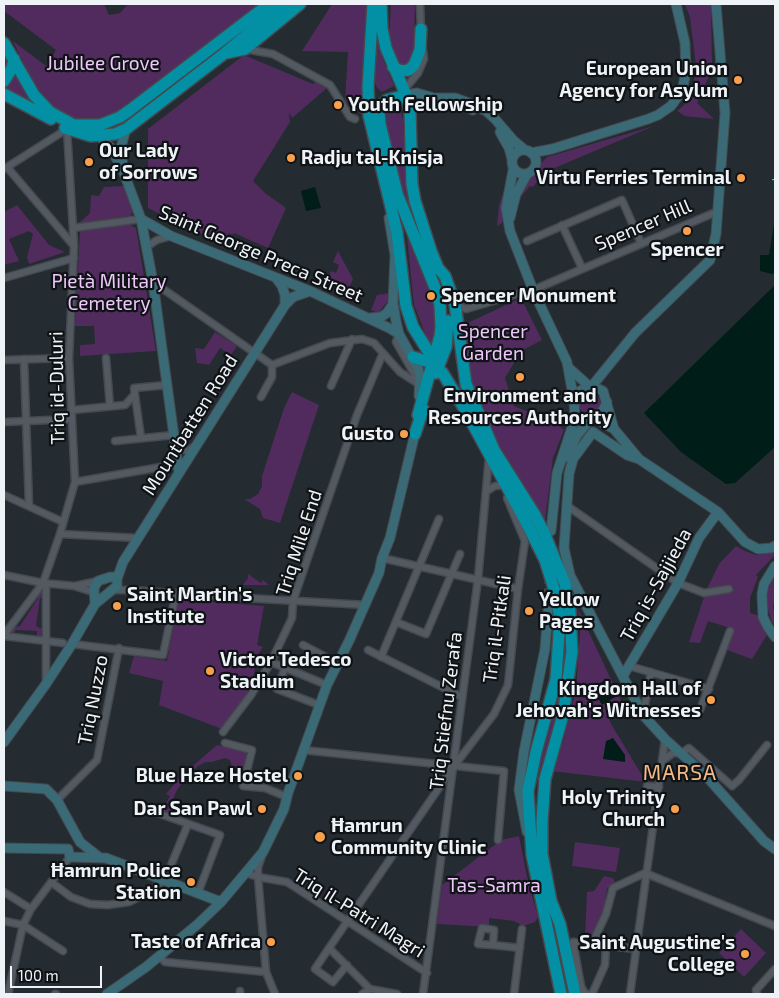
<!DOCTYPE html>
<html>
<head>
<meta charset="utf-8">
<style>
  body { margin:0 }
  #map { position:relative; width:779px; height:998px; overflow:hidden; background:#242b31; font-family:"Exo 2",sans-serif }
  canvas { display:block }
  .frame { position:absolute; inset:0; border:5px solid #eef3f7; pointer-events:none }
  .scale { position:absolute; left:10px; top:966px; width:92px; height:22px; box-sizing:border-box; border:2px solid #eef3f7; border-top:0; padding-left:6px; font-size:15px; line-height:18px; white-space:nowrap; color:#eef3f7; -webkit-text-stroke:4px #101316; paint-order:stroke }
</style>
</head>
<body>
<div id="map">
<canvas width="779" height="998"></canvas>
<div class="frame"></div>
<div class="scale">100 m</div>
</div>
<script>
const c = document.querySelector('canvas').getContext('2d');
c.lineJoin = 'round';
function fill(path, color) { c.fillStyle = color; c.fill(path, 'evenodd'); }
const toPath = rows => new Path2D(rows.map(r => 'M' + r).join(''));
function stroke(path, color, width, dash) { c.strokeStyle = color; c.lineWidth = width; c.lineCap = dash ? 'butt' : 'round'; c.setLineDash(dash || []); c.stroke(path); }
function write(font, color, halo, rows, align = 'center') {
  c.font = font + ' "Exo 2",sans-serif'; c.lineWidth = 4.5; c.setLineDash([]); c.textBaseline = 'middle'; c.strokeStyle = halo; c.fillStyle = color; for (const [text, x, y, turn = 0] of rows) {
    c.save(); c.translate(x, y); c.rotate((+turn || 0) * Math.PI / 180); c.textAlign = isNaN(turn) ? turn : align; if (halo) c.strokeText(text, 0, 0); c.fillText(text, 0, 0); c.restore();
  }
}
const green = toPath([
  [4,4,104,4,109,15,120,13,128,4,260,4,128,107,98,121,72,122,53,109,41,96,33,84,13,41,46,66,56,50,4,11],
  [332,4,369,4,362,115,345,101,348,52,302,51],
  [391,4,415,4,414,50,410,65,400,66,389,39],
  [685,4,711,4,712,69,697,103,714,119,685,116,677,111,684,105,693,90,696,66,690,17],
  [376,20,383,60,394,86,382,92,377,88,374,80],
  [4,53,30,97,26,102,4,90],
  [244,55,313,84,318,79,327,88,292,118,289,112,290,122,253,181,265,193,286,208,268,248,234,233,232,235,229,233,221,243,148,208,148,129],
  [396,108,401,112,403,120,409,210,406,210,386,123,385,116,387,113,391,109],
  [654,126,552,169,541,176,533,187,530,186,520,198,529,176,547,157],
  [506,185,503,195,503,220,502,223,497,226,499,205],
  [124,186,133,212,130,216,79,223,90,213,91,195,99,196,104,187],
  [17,205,49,245,65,252,29,264,27,257,33,234,29,231,9,239,19,261,4,265,4,212],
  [129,224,136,228,156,351,80,356,80,345,95,344,94,326,75,326,80,230],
  [406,228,434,291,438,330,432,351,414,305],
  [338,251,353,279,345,297,333,292,338,282,328,277,331,271,336,273,339,265,333,262],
  [389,293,388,301,378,313,371,310,377,295],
  [521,298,542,340,521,351,505,378,514,406,557,424,564,430,553,458,545,521,499,446,473,390,461,326],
  [215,332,237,346,231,355,220,348,209,365,197,363,195,348,204,349],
  '578 403a11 11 0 1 1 22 0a11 11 0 1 1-22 0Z',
  [292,392,319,405,280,523,263,518,260,509,244,499,250,499,258,494,262,486,262,476,284,408],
  [536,523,561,590,569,640,563,694,540,773,535,773,558,693,563,666,564,641],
  [736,546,745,551,756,555,769,553,775,549,775,555,756,575,758,577,750,598,750,613,757,615,767,635,752,659,727,650,733,629,708,621,700,643,689,642,704,597,729,592,729,586,707,589,719,564],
  [775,570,775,595,773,608,775,612,775,626,772,622,766,603,768,585],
  [248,574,261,583,263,580,269,585,243,585,248,578],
  [43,588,43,597,40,598,36,626,42,629,41,637,37,636,37,631,16,630,14,633,9,632,13,627,20,626,38,598,36,594],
  [178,599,264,606,257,645,263,647,257,656,251,691,222,729,159,705,163,681,129,673,134,656,167,661],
  [578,609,623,705,608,715,611,724,646,782,551,771,564,739,576,689,580,634],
  [217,745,247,751,242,777,236,782,230,780,233,771,230,760,225,758,212,762,206,762,198,766,185,779,177,790,170,806,175,816,162,811,170,796,166,794,182,775],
  [519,836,528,882,538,917,535,922,523,926,514,921,489,918,489,927,437,924,442,885,501,840],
  [575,842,620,848,616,872,572,866],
  [604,876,613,878,615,882,607,889,604,908,594,933,585,937,587,892,594,891],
  [741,929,766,953,744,977,719,953]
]);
const water = toPath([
  [315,187,321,208,306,211,301,191],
  [775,218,775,273,772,274,760,271,760,255,769,255],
  [775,285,775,447,735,483,726,484,681,452,644,413],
  [605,680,615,697,602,705,592,688],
  [613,738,625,755,625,762,603,759,606,741]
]);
const ferry = toPath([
  [772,180,775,179]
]);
const secondaryTunnel = toPath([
  [548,611,549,581]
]);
const street = toPath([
  [420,4,421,30],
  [245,49,273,54,330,85,350,117,355,119],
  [402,85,408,85,418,73,424,59,423,50],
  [7,167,74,246],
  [4,169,67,129,74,246,69,358,75,482,60,534,43,583,4,635],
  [562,225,582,268],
  [73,228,141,219],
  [527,241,622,200,641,243],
  [146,247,157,240,171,236],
  [4,278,74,258],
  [153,282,272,365,330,343,362,339,374,343,400,372,420,385],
  [533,290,716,212],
  [455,304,466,309,524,292],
  [399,334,396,342,420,384],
  [106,358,110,406],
  [24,359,29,506],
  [4,360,69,358],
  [331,386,352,339],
  [261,397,272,377,272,365],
  [72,410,125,405,135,394],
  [4,422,72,419],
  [141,438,134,388,167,385],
  [115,441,174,435],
  [176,448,188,451,195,446],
  [75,482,178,464],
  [487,491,495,486,506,485],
  [4,495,63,522],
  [566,505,678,583,704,593,729,589],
  [60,534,138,538],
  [382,558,518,589],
  [4,575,43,583,74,586,93,592],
  [46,583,46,684],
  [75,586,98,581],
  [114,590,130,590,212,596,366,605],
  [396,622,426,634,460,554],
  [4,636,63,643],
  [72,644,163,655,176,593],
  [303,645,337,663],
  [368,650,462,697],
  [381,657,439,519],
  [271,662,327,685],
  [629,666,709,689],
  [285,668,277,689,319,705],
  [700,710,730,631],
  [643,715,651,672],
  [223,732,251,695,271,662,292,618,293,601,357,415,383,353],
  [225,743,252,750,243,786,265,788,287,797],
  [303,750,504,771,498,840],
  [680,754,689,748,732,786,739,780,767,745],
  [662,761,673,753,679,753],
  [647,786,659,787],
  [57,800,97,760,119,648],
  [149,810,220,835,198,893],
  [262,856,258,867,258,877,266,972,275,994],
  [246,873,258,877,287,882,427,973],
  [51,882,71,897,90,904,108,905,129,902,147,893,165,880,188,824],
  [4,892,31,909],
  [4,921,23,925,63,951],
  [482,928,494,930,493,945,478,944,482,928],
  [592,944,606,914,613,888,645,873,775,926],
  [493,945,520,948],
  [329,948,315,969,333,982,347,965],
  [159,956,165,962,266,972],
  [370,989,329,948,454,766,494,714,508,685,518,589,525,541,507,498],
  [8,994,23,925,31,909,70,857],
  [55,994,56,994],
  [240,994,240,991],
  [362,994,370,989,397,994],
  [423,994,478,579,489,457],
  [514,994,522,929],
  [587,994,584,992,581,986,573,942,635,949],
  [592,994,605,965,606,945],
  [630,994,665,739],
  [757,994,756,990,775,969]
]);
const secondary = toPath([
  [406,95,417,93,434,98,455,98,469,103,486,111,495,119,514,141,525,150],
  [410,110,414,106,424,103,465,107,473,110],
  [500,132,509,148,512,159],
  [100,137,111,148,124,173,141,219,153,282,179,473],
  '512 162a12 12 0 1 1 24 0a12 12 0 1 1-24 0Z',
  [531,153,552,149,648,119,658,115,671,106,682,91,686,72,685,43,676,4],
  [123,168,121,147,126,129],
  [513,170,506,208,510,231,533,290,567,362,574,401],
  [389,218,395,255,393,303,396,321,399,334,418,368,420,376,419,396],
  [510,218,516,194,527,174],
  [141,219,171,236,310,291,389,328,399,334],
  [276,278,282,286,285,295,285,305],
  [370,318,381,317,387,313,393,304],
  [569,368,589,386],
  [592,386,635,333,710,260,716,234,725,113,716,4],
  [594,418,614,429,639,459,718,512,745,542,758,549,771,548,775,546],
  [567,457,577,435,590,420,601,414,607,402],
  [639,459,627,455,593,432,573,459,569,474,564,548,570,575,643,715,665,739,707,777,764,841,775,849],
  [551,531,557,473,575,418,574,401,578,392,589,386,592,386,603,391,614,429],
  [775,566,764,584,762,594,763,617,768,627,775,637],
  [117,579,123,562,285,305,293,297,310,291],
  [623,676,678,583,699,538,718,512],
  [4,742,46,684,72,644,95,604,117,586,117,579,115,577,110,577,98,581,94,588,95,604],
  [4,786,46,789,57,800,80,842,99,857],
  [527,832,519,790,524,751,545,649,548,611],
  [4,848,68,849,70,857,106,858,221,902],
  [107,994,146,967,198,924,221,902,263,852,284,809,288,793,327,685,349,641,379,573,382,558,390,538,416,429]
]);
const highway = toPath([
  [373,4,368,86,369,116,397,232,406,306,413,327,428,351],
  [381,4,382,29,386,48,406,95,410,110,412,184,415,201,431,251,438,268,445,276,455,304,466,384,494,450,535,515,545,535,565,584,570,611,572,652,563,715,545,779,542,821,542,854,551,901,560,924,575,994],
  [4,43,34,95,50,112,74,125,100,125,120,117,130,110,269,4],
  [226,53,245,49,300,4],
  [393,67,401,71,409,70,414,65,420,50,421,29],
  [4,81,12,68,14,59],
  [4,94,51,119],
  [65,128,91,136,115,134,126,129,225,53,284,4],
  [398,196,438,295,440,306,441,327,440,336,418,415],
  [399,201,380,124,379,112,382,105,387,100,406,95],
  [413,357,426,361,431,360,437,357],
  [442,372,464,408,525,520,545,560,555,592,560,618,556,679,536,752,528,791,532,855,561,994],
  [436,373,446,347,448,321],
  [415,434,423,409]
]);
const markers = [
  [738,80,5,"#f8a04b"],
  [338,105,5,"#f8a04b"],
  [291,158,5,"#f8a04b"],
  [89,162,5,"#f8a04b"],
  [741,178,5,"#f8a04b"],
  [687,231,5,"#f8a04b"],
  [431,296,5,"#f8a04b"],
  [520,377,5,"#f8a04b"],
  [404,434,5,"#f8a04b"],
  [117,606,5,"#f8a04b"],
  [529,611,5,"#f8a04b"],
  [210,671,5,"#f8a04b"],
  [711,700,5,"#f8a04b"],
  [298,776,5,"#f8a04b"],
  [262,809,5,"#f8a04b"],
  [675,809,5,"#f8a04b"],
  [320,837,6,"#f8a04b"],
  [191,882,5,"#f8a04b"],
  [271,942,5,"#f8a04b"],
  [745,954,5,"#f8a04b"]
];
const parkNames = [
  ["Jubilee Grove",103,64],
  ["Pietà Military",109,282],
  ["Cemetery",109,304],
  ["Spencer",493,332],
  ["Garden",493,354],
  ["Tas-Samra",494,886]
];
const poiNames = [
  ["European Union",728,69],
  ["Agency for Asylum",728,91],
  ["Youth Fellowship",348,105,"left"],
  ["Our Lady",99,151,"left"],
  ["of Sorrows",99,173,"left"],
  ["Radju tal-Knisja",301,158,"left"],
  ["Virtu Ferries Terminal",731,178],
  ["Spencer",687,250,"center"],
  ["Spencer Monument",441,296,"left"],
  ["Environment and",520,396,"center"],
  ["Resources Authority",520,418,"center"],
  ["Gusto",394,434],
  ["Saint Martin's",127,595,"left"],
  ["Institute",127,617,"left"],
  ["Yellow",539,600,"left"],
  ["Pages",539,622,"left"],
  ["Victor Tedesco",220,660,"left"],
  ["Stadium",220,682,"left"],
  ["Kingdom Hall of",701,689],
  ["Jehovah's Witnesses",701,711],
  ["Blue Haze Hostel",288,776],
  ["Holy Trinity",665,798],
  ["Church",665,820],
  ["Dar San Pawl",252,809],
  ["Ħamrun",331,826,"left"],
  ["Community Clinic",331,848,"left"],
  ["Ħamrun Police",181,871],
  ["Station",181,893],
  ["Taste of Africa",261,942],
  ["Saint Augustine's",735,943],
  ["College",735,965]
];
const streetNames = [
  ["Spencer Hill",643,225,-23],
  ["Saint George Preca Street",261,254,23],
  ["Triq id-Duluri",57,388,-91],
  ["Mountbatten Road",190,425,-58],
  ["Triq Mile End",299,543,-72],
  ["Triq is-Sajjieda",656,585,-61],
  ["Triq il-Pitkali",497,629,-82],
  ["Triq Nuzzo",93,700,-79],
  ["Triq Stiefnu Zerafa",446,711,-83],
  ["Triq il-Patri Magri",359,913,32]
];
const quarterNames = [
  ["MARSA",680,773]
];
fill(green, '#512b5d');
fill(water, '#001d17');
stroke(ferry, '#49e5c7', 1, [6, 5]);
stroke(secondaryTunnel, '#42494f', 9, [9, 4.5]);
stroke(street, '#43494e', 9);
stroke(secondary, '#43494e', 11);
stroke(highway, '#43494e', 14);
stroke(street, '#525960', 6);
stroke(secondary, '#3a6a75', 9);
stroke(highway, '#0390a5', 11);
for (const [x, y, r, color] of markers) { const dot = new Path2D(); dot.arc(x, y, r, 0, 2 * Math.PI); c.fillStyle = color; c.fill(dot); stroke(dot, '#101316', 2); }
write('19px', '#eec7fb', '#101316', parkNames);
write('bold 19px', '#eef3f7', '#101316', poiNames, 'right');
write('19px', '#eef3f7', '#101316', streetNames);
c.letterSpacing = '1px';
write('21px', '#f9bb85', '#101316', quarterNames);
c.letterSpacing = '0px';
</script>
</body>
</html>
